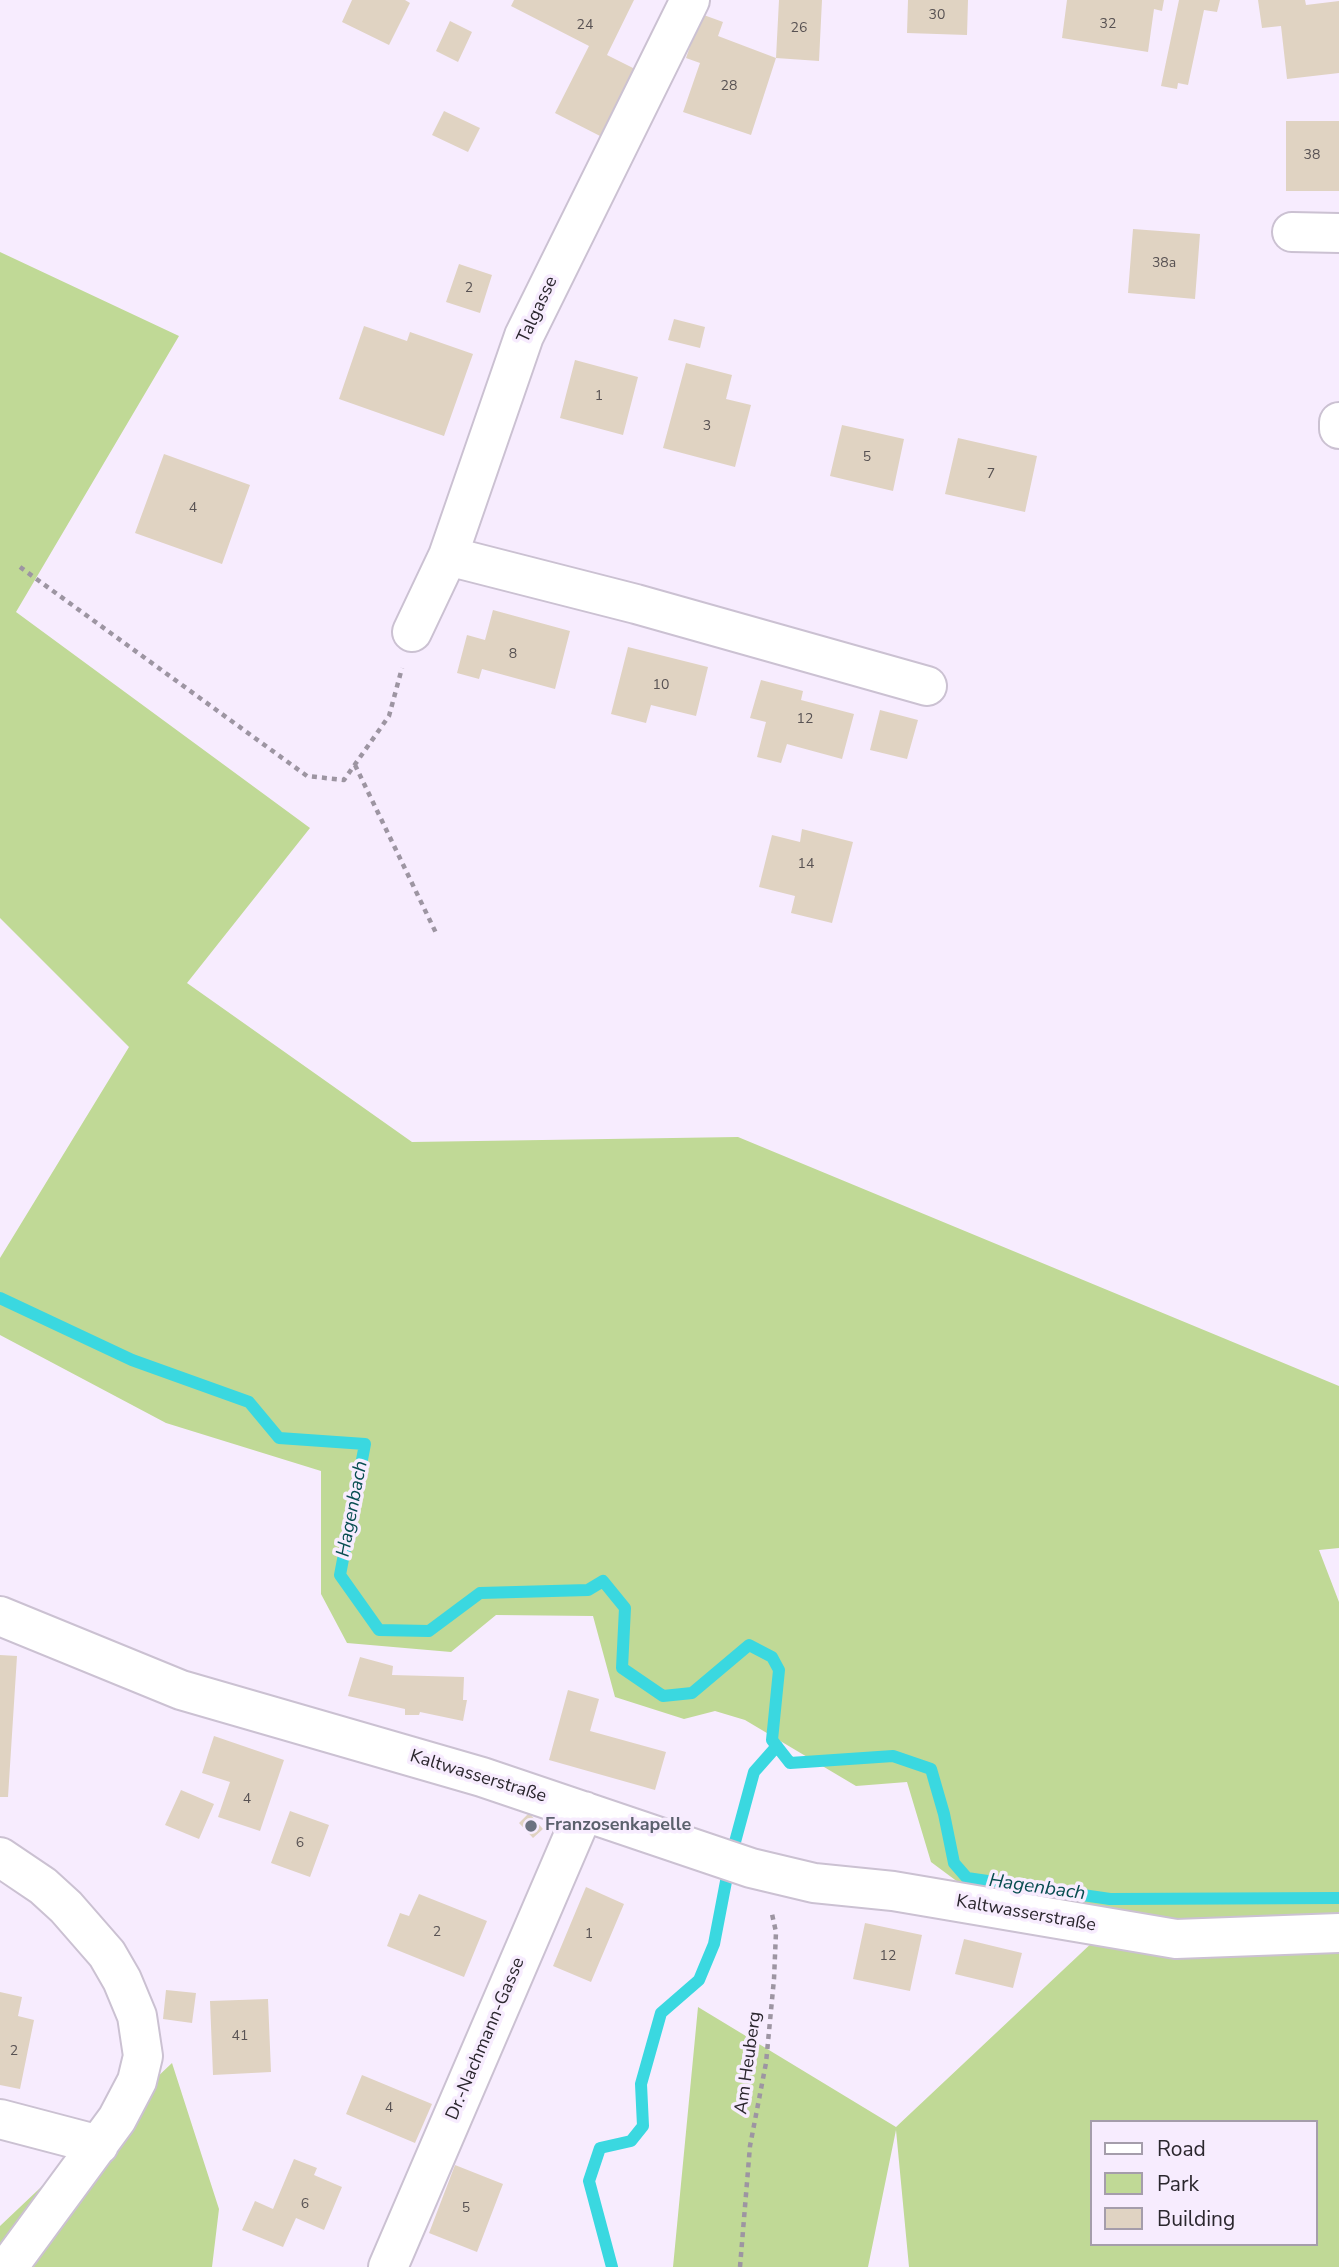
<!DOCTYPE html>
<html>
<head>
<meta charset="utf-8">
<style>
  body { margin:0 }
  #map { position:relative; width:1339px; height:2267px; overflow:hidden; background:#f7ecfe; font-family:"Nunito Sans",sans-serif }
  canvas { display:block }
  .legend { position:absolute; left:1090px; top:2120px; width:228px; height:126px; box-sizing:border-box; background:#f7ecfe; border:2px solid #a59dab; margin:0; padding:9px 12px; list-style:none; font-size:21px; color:#2b272e }
  .legend li { display:flex; align-items:center; gap:14px; height:35px }
  .legend b { width:35px; border:2px solid #a59dab }
</style>
</head>
<body>
<div id="map">
<canvas width="1339" height="2267"></canvas>
<ul class="legend">
<li><b style="height:9px;background:#fff"></b>Road</li>
<li><b style="height:19px;background:#c0d996"></b>Park</li>
<li><b style="height:19px;background:#e0d3c2"></b>Building</li>
</ul>
</div>
<script>
const c = document.querySelector('canvas').getContext('2d');
c.lineJoin = 'round';
function fill(path, color) { c.fillStyle = color; c.fill(path, 'evenodd'); }
const toPath = rows => new Path2D(rows.map(r => 'M' + r).join(''));
function stroke(path, color, width, dash) { c.strokeStyle = color; c.lineWidth = width; c.lineCap = dash ? 'butt' : 'round'; c.setLineDash(dash || []); c.stroke(path); }
function write(font, color, halo, rows, align = 'center') {
  c.font = font + ' "Nunito Sans",sans-serif'; c.lineWidth = 7; c.setLineDash([]); c.textBaseline = 'middle'; c.strokeStyle = halo; c.fillStyle = color; for (const [text, x, y, turn = 0] of rows) {
    c.save(); c.translate(x, y); c.rotate((+turn || 0) * Math.PI / 180); c.textAlign = isNaN(turn) ? turn : align; if (halo) c.strokeText(text, 0, 0); c.fillText(text, 0, 0); c.restore();
  }
}
const green = toPath([
  [0,252,179,336,16,612,310,828,187,983,412,1142,738,1137,1339,1386,1339,1548,1319,1550,1339,1602,1339,2267,909,2267,896,2130,868,2267,673,2267,698,2007,896,2127,1096,1939,974,1894,931,1862,907,1782,856,1786,745,1720,715,1711,684,1719,615,1697,593,1616,496,1615,451,1652,347,1643,321,1594,321,1471,166,1423,0,1335,0,1258,129,1047,0,918],
  [1092,2122,1316,2122,1316,2244,1092,2244],
  [172,2063,219,2209,212,2267,0,2267,0,2226]
]);
const stream = toPath([
  [0,1298,132,1360,249,1402,279,1438,365,1444,340,1575,379,1630,429,1631,480,1593,588,1590,603,1581,625,1608,622,1668,663,1696,692,1693,749,1645,772,1657,779,1670,772,1740,790,1763,893,1756,931,1769,944,1814,954,1863,967,1878,1110,1899,1339,1898],
  [735,1842,754,1772,777,1746],
  [612,2267,589,2181,600,2148,631,2141,643,2126,641,2084,661,2013,699,1980,714,1944,728,1871]
]);
const building = toPath([
  [352,0,405,0,410,3,389,45,342,22],
  [514,0,634,0,607,55,637,70,602,137,555,113,589,46,511,6],
  [779,0,822,0,819,61,776,58],
  [908,0,968,0,967,35,907,33],
  [1067,0,1164,0,1162,11,1154,9,1148,52,1062,38],
  [1179,0,1220,0,1217,12,1204,10,1188,85,1178,83,1177,89,1161,86],
  [1258,0,1305,0,1306,5,1339,1,1339,73,1287,79,1281,26,1262,28],
  [701,14,723,22,718,36,776,58,751,135,683,112,700,63,686,58],
  [450,21,472,32,458,62,436,51],
  [444,111,480,128,468,152,432,135],
  [1286,121,1339,121,1339,191,1286,191],
  [1133,229,1200,234,1195,299,1128,293],
  [459,264,492,275,480,313,446,302],
  [674,319,705,327,700,348,668,340],
  [364,326,407,341,410,332,473,354,444,436,339,399],
  [575,360,638,377,623,435,560,418],
  [686,363,732,375,726,399,751,405,735,467,663,448],
  [842,425,904,439,893,491,830,476],
  [958,438,1037,456,1025,512,945,494],
  [164,454,250,485,222,564,135,533],
  [493,610,570,631,555,689,482,669,479,679,457,673,467,635,485,640],
  [628,647,708,667,696,716,651,705,646,723,611,714],
  [761,680,803,691,801,700,854,714,842,759,787,744,781,763,757,757,766,722,750,718],
  [880,710,918,720,907,759,870,750],
  [802,829,853,842,832,923,791,913,795,896,759,887,772,835,800,842],
  [0,1655,17,1656,8,1797,0,1797],
  [360,1657,393,1666,392,1675,464,1677,463,1700,467,1700,463,1721,420,1712,419,1715,405,1715,405,1709,348,1696],
  [568,1690,599,1699,590,1731,666,1752,655,1790,549,1760],
  [214,1736,284,1760,260,1831,218,1817,230,1782,202,1773],
  [181,1790,214,1804,199,1839,165,1825],
  [290,1811,329,1825,310,1877,271,1863],
  [529,1813,543,1829,533,1838,519,1823],
  [586,1887,624,1904,591,1982,553,1966],
  [419,1894,487,1921,464,1977,387,1946,400,1913,409,1916],
  [865,1923,922,1935,910,1991,853,1979],
  [964,1939,1022,1953,1013,1988,955,1974],
  [166,1990,196,1993,192,2023,163,2019],
  [0,1992,22,1997,18,2016,34,2020,20,2089,0,2085],
  [268,1999,271,2072,213,2075,210,2001],
  [362,2075,432,2104,415,2143,346,2114],
  [294,2159,317,2168,314,2175,342,2187,324,2230,296,2218,283,2247,242,2230,255,2201,273,2209],
  [455,2165,503,2184,477,2252,429,2233]
]);
const path = toPath([
  [20,567,307,776,344,780,389,716,402,668],
  [355,765,436,933],
  [740,2267,750,2146,766,2063,774,1979,776,1932,772,1914]
]);
const minor = toPath([
  [1292,232,1339,233],
  [1339,422,1339,429],
  [448,556,636,604,927,686],
  [412,632,448,556,524,336,690,0],
  [0,1616,181,1690,482,1777,751,1868,814,1883,893,1891,1176,1939,1339,1933],
  [0,1857,43,1886,66,1907,107,1954,122,1980,137,2016,143,2056,137,2081,117,2119,8,2267],
  [0,2119,99,2145],
  [388,2267,584,1811]
]);
const markers = [
  [531,1826,7,"#6b7280"]
];
const numberNames = [
  ["30",937,16],
  ["32",1108,25],
  ["24",585,26],
  ["26",799,29],
  ["28",729,87],
  ["38",1312,156],
  ["38a",1164,264],
  ["2",469,289],
  ["1",599,397],
  ["3",707,427],
  ["5",867,458],
  ["7",991,475],
  ["4",193,509],
  ["8",513,655],
  ["10",661,686],
  ["12",805,720],
  ["14",806,865],
  ["4",247,1800],
  ["6",300,1844],
  ["2",437,1933],
  ["1",589,1935],
  ["12",888,1957],
  ["41",240,2037],
  ["2",14,2052],
  ["4",389,2109],
  ["6",305,2205],
  ["5",466,2209]
];
const streetNames = [
  ["Talgasse",538,310,-65],
  ["Kaltwasserstraße",478,1777,17],
  ["Kaltwasserstraße",1026,1914,10],
  ["Dr.-Nachmann-Gasse",486,2039,-67],
  ["Am Heuberg",749,2063,-82]
];
const worshipNames = [
  ["Franzosenkapelle",545,1826]
];
const waterNames = [
  ["Hagenbach",353,1509,-79],
  ["Hagenbach",1037,1888,8]
];
fill(green, '#c0d996');
stroke(stream, '#3ad8e0', 12);
fill(building, '#e0d3c2');
stroke(minor, '#cbc1d2', 42);
stroke(path, '#9d95a2', 4.5, [5, 5]);
stroke(minor, '#fff', 38);
for (const [x, y, r, color] of markers) { const dot = new Path2D(); dot.arc(x, y, r, 0, 2 * Math.PI); c.fillStyle = color; c.fill(dot); stroke(dot, '#f7ecfe', 2.5); }
write('14px', '#585253', null, numberNames);
write('18px', '#2b272e', '#f7ecfe', streetNames);
write('bold 18px', '#5b616d', '#f7ecfe', worshipNames, 'left');
write('italic 19px', '#074d50', '#f7ecfe', waterNames);
</script>
</body>
</html>
